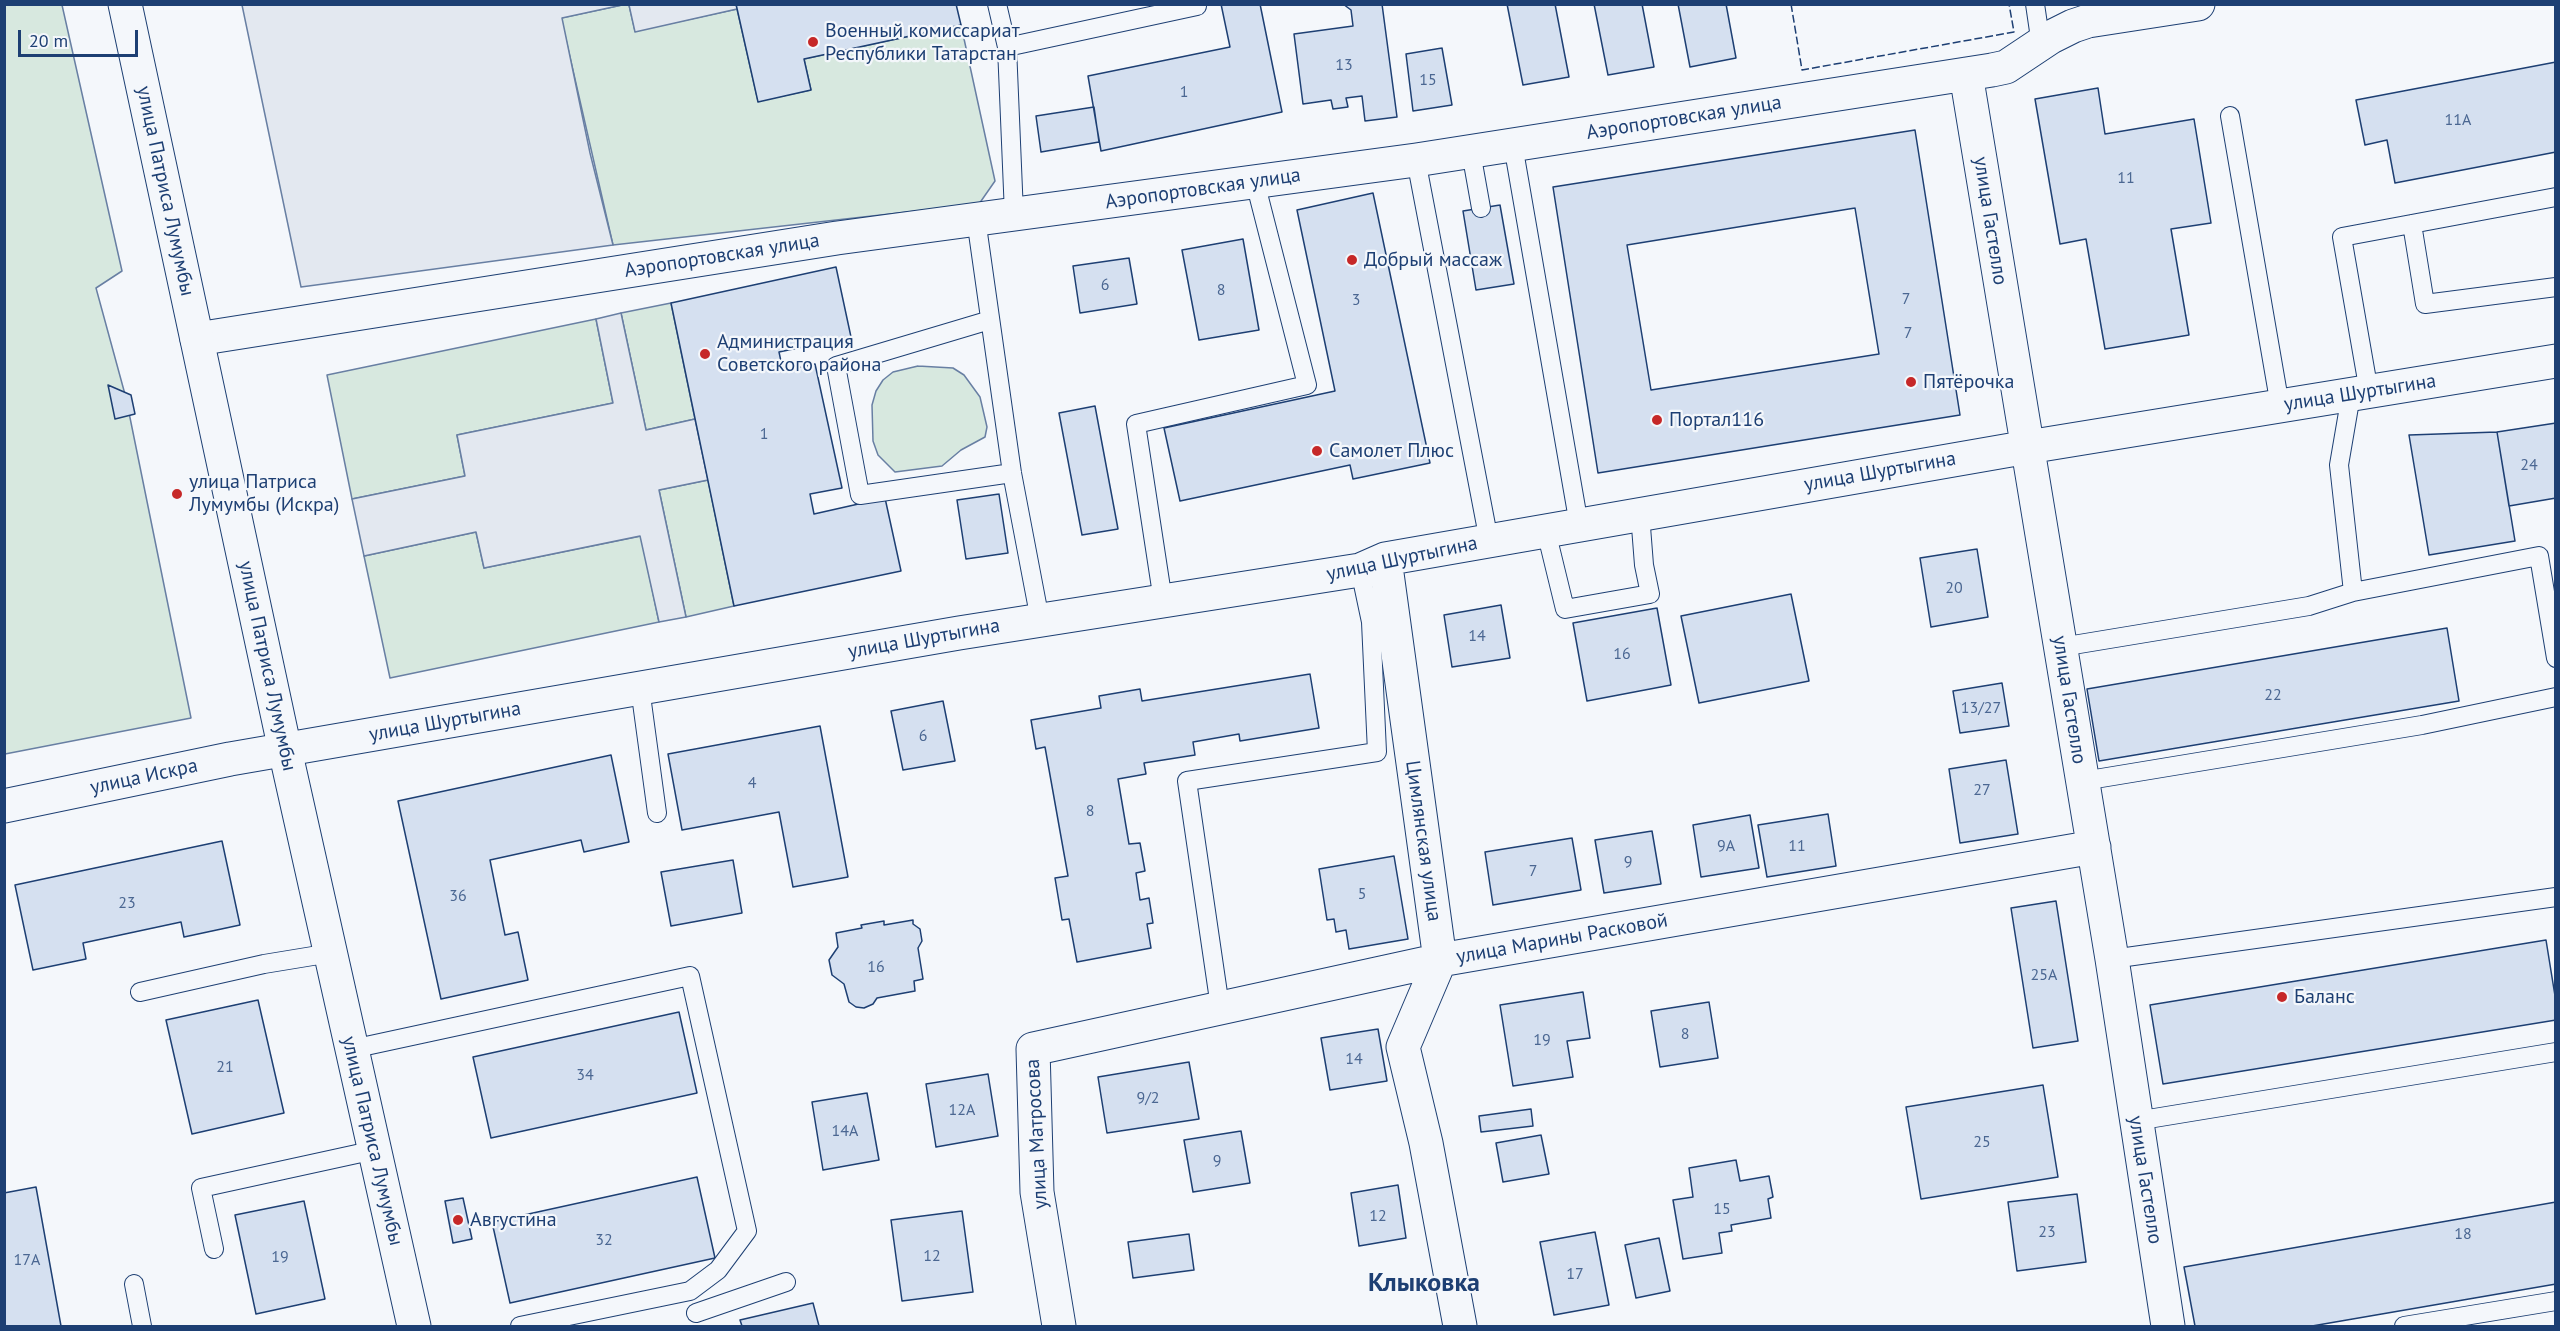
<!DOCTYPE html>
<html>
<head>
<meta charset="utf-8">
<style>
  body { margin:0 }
  #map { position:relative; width:2560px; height:1331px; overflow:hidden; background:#f4f7fb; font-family:"PT Sans",sans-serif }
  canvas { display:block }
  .frame { position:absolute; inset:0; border:6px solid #1d3f73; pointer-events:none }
  .scale { position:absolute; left:18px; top:30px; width:120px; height:27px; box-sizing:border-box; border:3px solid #1d3f73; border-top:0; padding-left:8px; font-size:18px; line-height:21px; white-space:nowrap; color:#1d3f73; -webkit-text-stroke:4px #f4f7fb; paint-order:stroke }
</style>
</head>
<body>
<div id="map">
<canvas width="2560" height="1331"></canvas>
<div class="frame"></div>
<div class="scale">20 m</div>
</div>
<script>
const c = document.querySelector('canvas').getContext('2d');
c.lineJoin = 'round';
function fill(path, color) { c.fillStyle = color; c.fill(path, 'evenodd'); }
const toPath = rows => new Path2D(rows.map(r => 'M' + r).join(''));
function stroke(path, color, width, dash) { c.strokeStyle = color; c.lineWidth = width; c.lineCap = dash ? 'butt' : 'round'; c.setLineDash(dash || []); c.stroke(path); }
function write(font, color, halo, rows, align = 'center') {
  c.font = font + ' "PT Sans",sans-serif'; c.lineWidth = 4.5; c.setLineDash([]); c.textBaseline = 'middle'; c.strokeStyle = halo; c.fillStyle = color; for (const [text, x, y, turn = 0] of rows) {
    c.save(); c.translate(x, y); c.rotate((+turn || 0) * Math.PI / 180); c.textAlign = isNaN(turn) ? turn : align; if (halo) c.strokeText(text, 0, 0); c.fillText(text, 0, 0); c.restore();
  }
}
const green = toPath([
  [5,5,62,5,122,271,96,288,126,398,191,718,5,754,5,5],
  [622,5,629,5,635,31,737,9,758,101,811,90,804,59,961,25,995,181,979,204,613,245,561,18,622,5],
  [671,303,695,419,646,430,621,313,671,303],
  [596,319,613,403,457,435,465,476,352,499,327,375,596,319],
  [918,366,953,368,964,375,980,397,987,427,985,437,961,450,942,466,895,472,878,455,873,441,872,405,876,391,883,380,893,372,918,366],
  [708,480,734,606,686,617,659,490,708,480],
  [476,532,484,568,641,536,659,622,390,678,364,556,476,532]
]);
const parking = toPath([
  [736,4,737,9,635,32,629,5,736,4],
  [242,5,622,5,562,18,590,153,613,245,301,287,242,5],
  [621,313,646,430,695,419,708,480,659,490,686,617,659,622,640,536,484,568,476,532,364,556,352,499,465,476,457,435,613,403,596,319,621,313]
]);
const building = toPath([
  [736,4,956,4,961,25,804,59,811,90,758,102,736,4],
  [1221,4,1260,4,1282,112,1101,151,1088,76,1230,47,1221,4],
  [1343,4,1382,4,1397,117,1365,121,1362,96,1346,98,1348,107,1333,109,1331,100,1303,104,1294,34,1353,26,1351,10,1343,4],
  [1507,4,1555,4,1569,77,1523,85,1507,4],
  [1594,4,1642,4,1654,67,1608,75,1594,4],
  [1678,4,1726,4,1736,58,1690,67,1678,4],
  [1442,48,1452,105,1413,111,1406,54,1442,48],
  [2556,62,2556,152,2395,183,2387,140,2365,145,2356,100,2556,62],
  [2098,88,2105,134,2194,119,2211,223,2171,229,2189,335,2105,349,2086,239,2060,244,2035,99,2098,88],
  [1094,107,1099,142,1041,152,1036,116,1094,107],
  [1915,130,1960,415,1598,473,1553,187,1915,130],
  [1855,208,1879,354,1651,390,1627,245,1855,208],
  [1373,193,1430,463,1353,479,1350,465,1180,501,1164,428,1335,391,1297,210,1373,193],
  [1500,205,1514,284,1476,290,1463,211,1500,205],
  [1243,239,1259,330,1199,340,1182,250,1243,239],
  [1129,258,1137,304,1080,313,1073,266,1129,258],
  [836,267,851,337,779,352,783,371,815,364,842,488,810,494,814,514,885,498,901,571,734,606,671,303,836,267],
  [108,385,131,395,135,414,115,419,108,385],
  [1095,406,1118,529,1082,535,1059,413,1095,406],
  [2556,423,2556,498,2509,506,2497,432,2556,423],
  [2497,432,2515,541,2429,555,2409,435,2497,432],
  [999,494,1008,553,966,559,957,500,999,494],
  [1977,549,1988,617,1931,627,1920,558,1977,549],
  [1791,594,1809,681,1699,703,1681,616,1791,594],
  [1501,605,1510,658,1452,667,1444,615,1501,605],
  [1657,608,1671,685,1587,701,1573,623,1657,608],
  [2447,628,2459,701,2099,761,2087,689,2447,628],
  [1310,674,1319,728,1240,741,1239,734,1193,742,1195,755,1144,763,1146,774,1118,779,1129,844,1140,843,1145,871,1136,873,1140,900,1149,898,1153,923,1147,924,1151,948,1077,962,1069,919,1062,920,1055,878,1068,876,1045,747,1036,749,1031,720,1101,708,1099,696,1140,689,1142,701,1310,674],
  [2002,683,2009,726,1960,733,1953,691,2002,683],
  [943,701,955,761,903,770,891,711,943,701],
  [820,726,848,877,793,887,779,812,682,830,668,754,820,726],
  [611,755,629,842,584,852,581,840,490,860,505,935,518,932,528,980,441,999,398,801,611,755],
  [2006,760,2018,834,1960,843,1949,769,2006,760],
  [1828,814,1836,866,1767,877,1758,825,1828,814],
  [1750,815,1759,868,1701,877,1693,825,1750,815],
  [1652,831,1661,884,1604,893,1595,840,1652,831],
  [1572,838,1581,890,1493,905,1485,852,1572,838],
  [222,841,240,925,184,937,181,922,83,943,86,959,33,970,15,885,222,841],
  [1394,856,1408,939,1349,949,1346,930,1336,932,1334,919,1327,920,1319,869,1394,856],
  [733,860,742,913,671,926,661,872,733,860],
  [2056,901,2078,1041,2033,1048,2011,908,2056,901],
  [913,920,913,924,920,929,922,941,918,948,923,979,914,981,915,991,877,998,873,1004,864,1008,856,1007,849,1002,844,984,832,975,829,960,838,947,836,933,862,928,861,925,884,921,884,925,913,920],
  [2546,940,2556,1002,2556,1020,2163,1084,2150,1005,2546,940],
  [1583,992,1590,1038,1567,1041,1573,1077,1513,1086,1500,1005,1583,992],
  [258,1000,284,1113,192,1134,166,1020,258,1000],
  [1709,1002,1718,1058,1660,1067,1651,1011,1709,1002],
  [679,1012,697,1093,491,1138,473,1057,679,1012],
  [1378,1029,1387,1081,1330,1090,1321,1038,1378,1029],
  [1189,1062,1199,1119,1107,1133,1098,1077,1189,1062],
  [988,1074,998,1136,936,1147,926,1084,988,1074],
  [2043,1085,2058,1177,1921,1199,1906,1107,2043,1085],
  [867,1093,879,1160,823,1170,812,1102,867,1093],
  [1531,1109,1533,1126,1481,1132,1479,1116,1531,1109],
  [1241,1131,1250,1183,1193,1192,1184,1140,1241,1131],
  [1541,1135,1549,1174,1503,1182,1496,1143,1541,1135],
  [1736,1160,1740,1181,1769,1176,1773,1197,1768,1199,1771,1218,1731,1225,1732,1231,1719,1233,1722,1253,1683,1259,1673,1200,1693,1197,1689,1168,1736,1160],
  [697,1177,715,1258,510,1303,492,1222,697,1177],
  [1398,1185,1406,1238,1359,1246,1351,1193,1398,1185],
  [36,1187,61,1326,4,1326,4,1193,36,1187],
  [2077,1194,2086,1262,2017,1271,2008,1202,2077,1194],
  [463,1198,472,1239,453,1243,445,1201,463,1198],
  [304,1201,325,1299,256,1314,235,1215,304,1201],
  [2556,1202,2556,1284,2312,1326,2195,1326,2184,1267,2556,1202],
  [962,1211,973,1292,902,1301,891,1220,962,1211],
  [1595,1232,1609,1305,1554,1315,1540,1242,1595,1232],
  [1189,1234,1194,1270,1133,1278,1128,1242,1189,1234],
  [1659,1238,1670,1291,1636,1298,1625,1245,1659,1238],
  [813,1303,819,1326,742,1326,740,1320,813,1303]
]);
const lane = toPath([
  [997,4,1007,47],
  [2035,4,2041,45],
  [2230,116,2280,406],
  [1513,145,1579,525],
  [1471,152,1481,208],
  [1416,160,1489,541],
  [1014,214,1007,47,1197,6],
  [976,219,1012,473,1040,620],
  [2412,224,2425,304,2556,287],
  [990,320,836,366,860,495,1012,473],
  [2369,392,2342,237,2556,197],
  [2351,395,2339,465,2353,592,2539,556,2556,658],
  [1546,531,1565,609,1650,594,1644,565,1640,514],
  [1163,601,1136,424,1307,385,1255,182],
  [2061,647,2309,606,2353,592],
  [640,688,657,813],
  [2083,781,2422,725,2556,697],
  [2112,959,2556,897],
  [140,992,264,964,331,953],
  [1220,1007,1187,781,1377,752,1371,622,1360,570],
  [352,1049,690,976,747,1231,718,1270,690,1291,520,1326],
  [2136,1121,2556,1052],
  [214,1249,201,1188,375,1150],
  [134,1284,142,1326],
  [696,1313,786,1282],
  [2404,1326,2556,1301]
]);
const street = toPath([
  [1966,74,2112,959,2168,1326],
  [197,339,837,238,1416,160,1992,70,2006,67,2051,37,2073,26,2088,21,2198,4],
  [1385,559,1440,960,1403,1047,1426,1143,1460,1326],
  [4,806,230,759,959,633,1360,570,1385,559,2028,447,2556,361],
  [1059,1326,1037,1192,1033,1049,1440,960,2094,847]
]);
const secondary = toPath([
  [125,4,285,750,414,1326]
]);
const fence = toPath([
  [1791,4,1802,70,2014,32,2009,4]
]);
const markers = [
  [813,42,6,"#c62828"],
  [1352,260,6,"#c62828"],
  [705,354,6,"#c62828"],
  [1911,382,6,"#c62828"],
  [1657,420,6,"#c62828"],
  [1317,451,6,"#c62828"],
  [177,494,6,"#c62828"],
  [2282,997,6,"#c62828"],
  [458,1220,6,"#c62828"]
];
const numberNames = [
  ["13",1344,65],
  ["15",1428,80],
  ["1",1184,92],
  ["11А",2458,120],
  ["11",2126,178],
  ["6",1105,285],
  ["8",1221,290],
  ["7",1906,299],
  ["3",1356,300],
  ["7",1908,333],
  ["1",764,434],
  ["24",2529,465],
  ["20",1954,588],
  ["14",1477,636],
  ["16",1622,654],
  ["22",2273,695],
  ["13/27",1981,708],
  ["6",923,736],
  ["4",752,783],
  ["27",1982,790],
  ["8",1090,811],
  ["9А",1726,846],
  ["11",1797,846],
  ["9",1628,862],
  ["7",1533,871],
  ["5",1362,894],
  ["36",458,896],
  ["23",127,903],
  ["16",876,967],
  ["25А",2044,975],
  ["8",1685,1034],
  ["19",1542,1040],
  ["14",1354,1059],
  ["21",225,1067],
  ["34",585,1075],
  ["9/2",1148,1098],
  ["12А",962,1110],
  ["14А",845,1131],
  ["25",1982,1142],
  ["9",1217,1161],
  ["15",1722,1209],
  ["12",1378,1216],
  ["23",2047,1232],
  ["18",2463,1234],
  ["32",604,1240],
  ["12",932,1256],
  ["19",280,1257],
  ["17А",27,1260],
  ["17",1575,1274]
];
const poiNames = [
  ["Военный комиссариат",825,31],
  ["Республики Татарстан",825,54],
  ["Добрый массаж",1364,260],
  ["Администрация",717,342],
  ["Советского района",717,365],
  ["Пятёрочка",1923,382],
  ["Портал116",1669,420],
  ["Самолет Плюс",1329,451],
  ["улица Патриса",189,482],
  ["Лумумбы (Искра)",189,505],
  ["Баланс",2294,997],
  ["Августина",470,1220]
];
const streetNames = [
  ["Аэропортовская улица",1684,118,-9],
  ["Аэропортовская улица",1203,189,-8],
  ["улица Патриса Лумумбы",165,191,78],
  ["улица Гастелло",1990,221,81],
  ["Аэропортовская улица",722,256,-9],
  ["улица Шуртыгина",2360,393,-9],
  ["улица Шуртыгина",1880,472,-10],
  ["улица Шуртыгина",1402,559,-12],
  ["улица Шуртыгина",924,639,-10],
  ["улица Патриса Лумумбы",267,666,78],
  ["улица Гастелло",2069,700,81],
  ["улица Шуртыгина",445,722,-10],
  ["улица Искра",144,777,-12],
  ["Цимлянская улица",1423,841,82],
  ["улица Марины Расковой",1562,939,-10],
  ["улица Матросова",1037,1134,-93],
  ["улица Патриса Лумумбы",372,1141,77],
  ["улица Гастелло",2145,1180,81]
];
const districtNames = [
  ["Клыковка",1424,1284]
];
fill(green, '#d7e8df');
stroke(green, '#687fa3', 1.5);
fill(parking, '#e3e8f0');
stroke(parking, '#687fa3', 1.5);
fill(building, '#d5e0f0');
stroke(building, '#1d3f73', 1.5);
stroke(lane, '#1d3f73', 20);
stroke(street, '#1d3f73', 35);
stroke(secondary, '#1d3f73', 35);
stroke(lane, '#f4f7fb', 18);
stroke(street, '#f4f7fb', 33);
stroke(secondary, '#f4f7fb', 33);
stroke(fence, '#1d3f73', 1.5, [8, 3]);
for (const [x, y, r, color] of markers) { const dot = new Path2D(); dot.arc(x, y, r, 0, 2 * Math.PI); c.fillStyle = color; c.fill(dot); stroke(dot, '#f4f7fb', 2); }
write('16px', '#4b6792', null, numberNames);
write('20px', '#1d3f73', '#f4f7fb', poiNames, 'left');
write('20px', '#1d3f73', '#f4f7fb', streetNames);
write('bold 26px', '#1d3f73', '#f4f7fb', districtNames);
</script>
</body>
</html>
